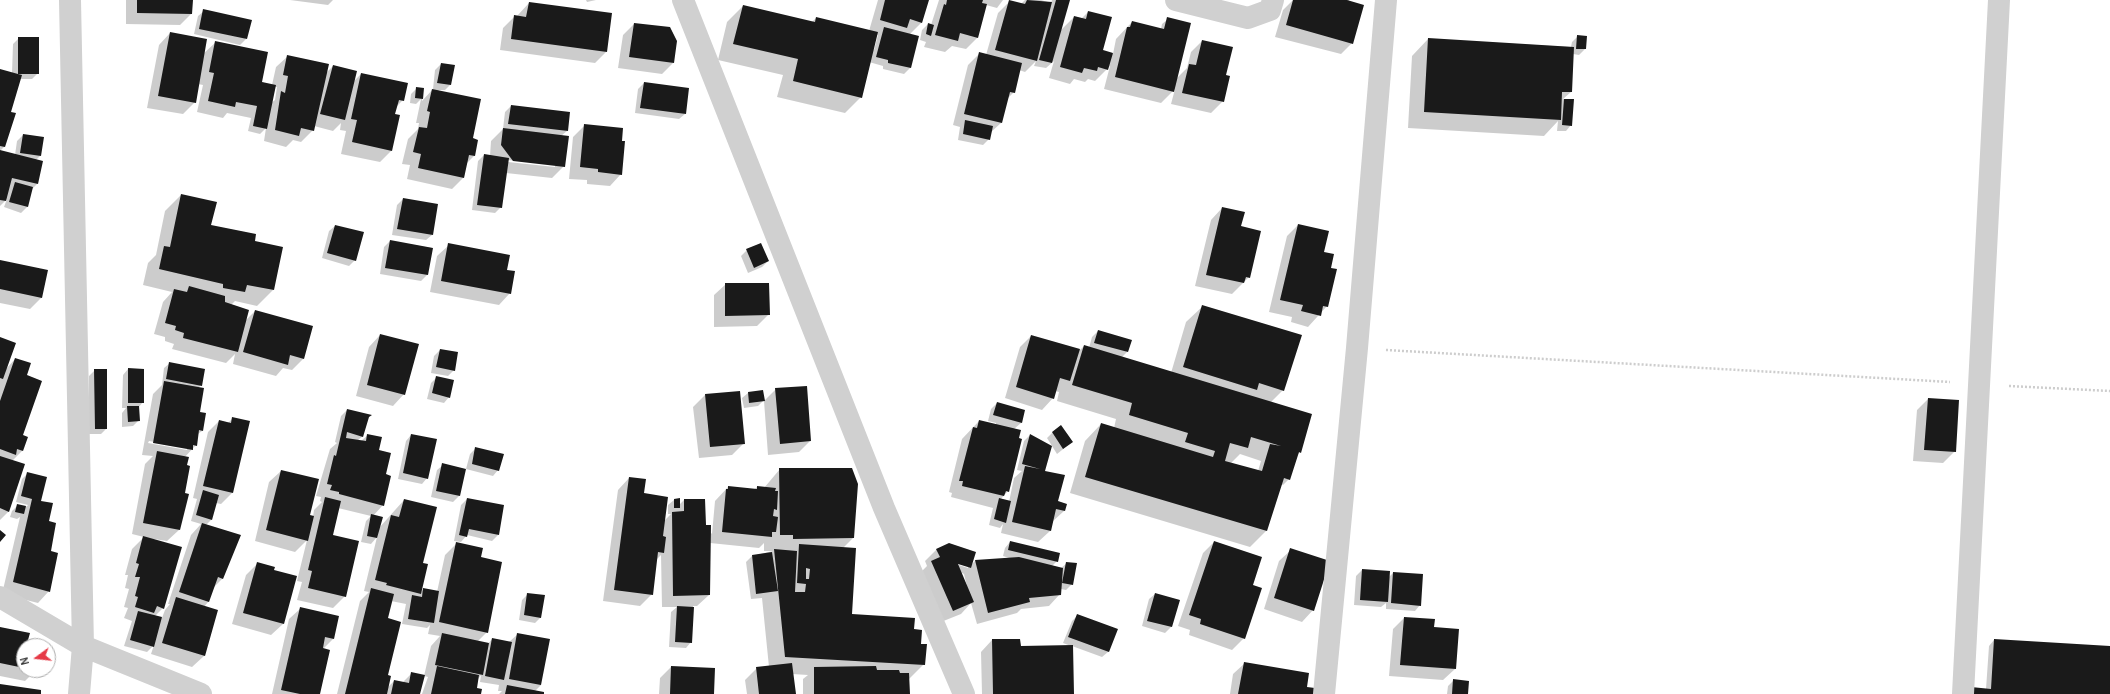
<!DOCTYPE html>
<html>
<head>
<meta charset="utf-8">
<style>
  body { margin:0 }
  #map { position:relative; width:2110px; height:694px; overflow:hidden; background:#fff; font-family:Karla,sans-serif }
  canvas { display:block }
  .north { position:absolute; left:16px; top:638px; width:40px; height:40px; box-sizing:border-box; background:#fff; border:1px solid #adadad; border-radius:50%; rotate:255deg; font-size:11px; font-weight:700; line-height:16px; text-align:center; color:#333 }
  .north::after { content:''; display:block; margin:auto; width:14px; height:18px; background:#e63946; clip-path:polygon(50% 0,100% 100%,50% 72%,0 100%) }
</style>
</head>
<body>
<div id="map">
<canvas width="2110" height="694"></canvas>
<div class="north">N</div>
</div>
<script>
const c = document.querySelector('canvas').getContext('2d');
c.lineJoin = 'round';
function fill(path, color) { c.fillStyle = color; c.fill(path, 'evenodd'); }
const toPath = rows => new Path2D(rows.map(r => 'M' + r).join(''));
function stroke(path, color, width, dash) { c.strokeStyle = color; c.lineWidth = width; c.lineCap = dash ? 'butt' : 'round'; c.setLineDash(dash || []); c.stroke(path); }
const shadow = toPath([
  [126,0,192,0,191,14,180,25,126,24],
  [290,0,333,0,328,5],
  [586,0,596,0,587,2],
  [878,0,928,0,922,22,909,35,918,37,910,68,904,74,883,69,883,66,869,62,861,97,845,113,777,97,783,75,718,60,727,22,743,6,812,22,816,18,869,31],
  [876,34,878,35,874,50,873,49],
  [939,0,1003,0,997,8,986,5,977,38,966,49,952,46,945,52,924,47,926,42,920,40,922,30,928,24,931,25],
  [1025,0,1041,0,1051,3,1052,0,1069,0,1060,31,1074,17,1081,19,1088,12,1101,51,1113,54,1116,39,1132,22,1161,29,1162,24,1168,19,1176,79,1187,68,1191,52,1202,41,1225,75,1223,101,1211,113,1171,104,1175,89,1161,103,1104,89,1110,66,1095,81,1088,79,1085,82,1074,79,1070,84,1049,78,1054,61,1046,68,1034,66,1036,61,1025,72,1019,70,1014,92,1007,99,1001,123,990,133,989,139,983,145,958,140,960,127,953,125,968,65,980,53,986,55,998,13,1010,1,1021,4],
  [1293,0,1349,0,1352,43,1341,54,1275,37,1283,10],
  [529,3,606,52,595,63,500,50,503,28,515,16,517,16],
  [204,11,246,39,240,45,194,34,198,16],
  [634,24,673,63,662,74,618,68,623,35],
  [170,33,203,54,216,42,261,82,272,85,276,67,288,56,326,73,333,66,354,81,361,74,403,100,396,107,394,115,391,151,380,162,341,154,346,131,340,130,341,123,333,131,314,126,313,130,301,142,293,140,286,147,264,141,266,128,260,134,248,131,251,118,227,113,223,118,197,112,203,85,198,84,195,102,183,114,147,108,159,45],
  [274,87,277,87,275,100,271,103],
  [1578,36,1585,49,1579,55,1573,54,1571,92,1563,99,1573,100,1571,125,1566,131,1557,131,1558,121,1544,136,1408,128,1412,56,1428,39,1571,47,1572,42],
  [19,38,38,73,32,79,19,79,10,112,4,147,0,151,0,70,12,73,13,44],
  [441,64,450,85,445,90,439,90,438,91,471,139,474,156,466,164,464,177,452,189,407,179,410,165,402,164,408,139,418,129,419,123,416,123,421,99,416,104,410,103,411,94,417,88,423,88,422,101,433,89,435,70],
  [644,83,685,114,679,119,635,113,638,89],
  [511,106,567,131,561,136,564,166,552,178,506,173,501,207,495,213,472,210,478,161,484,155,490,156,491,141,503,129,505,112],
  [508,160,555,165,555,167,508,162],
  [585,125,621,174,610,186,587,184,587,180,569,179,573,137],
  [23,135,40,156,36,160,42,161,37,184,32,189,27,207,21,213,4,207,7,199,0,206,0,151,15,155,17,141],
  [181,195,210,226,254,241,273,290,257,306,235,301,231,305,246,320,255,311,312,327,303,359,292,370,283,368,276,376,233,364,235,354,226,363,172,349,174,344,165,341,165,337,154,334,163,302,172,292,143,285,148,263,156,255,165,211],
  [403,199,432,235,426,240,392,235,397,205],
  [1222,208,1240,227,1249,277,1232,294,1195,286,1211,220],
  [1298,225,1323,253,1330,269,1327,306,1308,327,1291,322,1292,317,1269,312,1287,236],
  [335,226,355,260,349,266,322,258,329,231],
  [390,241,432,248,427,275,421,281,380,274,384,247],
  [449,245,505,271,510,293,499,305,430,292,437,256],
  [747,250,768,261,762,267,748,273,741,256],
  [0,261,42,297,30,309,0,303],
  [726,284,769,314,757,326,714,327,714,295],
  [1203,306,1283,390,1270,403,1300,452,1296,456,1289,479,1283,485,1281,484,1266,531,1250,547,1070,493,1085,441,1101,424,1114,428,1116,419,1057,401,1059,392,1055,391,1053,398,1042,410,1005,398,1020,347,1031,336,1080,350,1084,346,1089,348,1092,337,1098,331,1127,352,1121,358,1171,373,1186,322],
  [1240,454,1261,461,1258,471,1231,463],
  [380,335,404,394,393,406,356,396,369,347],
  [0,338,6,369,15,359,25,376,22,451,12,461,9,511,0,520],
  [440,350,454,370,448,376,431,373,434,356],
  [170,363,201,385,198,388,202,431,198,434,196,445,184,458,183,494,188,494,179,530,167,541,154,539,163,608,155,616,162,618,165,610,170,604,168,604,191,535,201,524,191,521,197,499,193,498,208,432,219,421,228,423,232,419,248,422,232,493,221,504,216,503,211,520,206,525,223,578,213,588,208,602,204,607,217,611,204,656,192,667,151,654,154,645,147,652,124,646,132,621,124,618,128,608,124,607,129,589,125,588,128,575,125,575,132,549,144,537,132,534,145,464,153,456,142,455,153,394,162,385,164,368],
  [149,441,187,448,187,450,148,443],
  [128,369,143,402,138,408,139,420,133,426,122,427,122,413,126,408,122,408,123,375],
  [95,370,106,429,101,434,89,434,89,376],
  [437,377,449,397,444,403,427,399,431,383],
  [776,389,810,441,799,452,768,455,764,401],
  [739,392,744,443,732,455,699,458,693,407,705,395],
  [748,393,764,400,758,406,744,408,742,398],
  [1928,399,1955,451,1943,463,1913,461,1917,410],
  [997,403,1024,411,1021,423,1014,429,1008,491,1000,500,1009,502,1014,478,1022,471,1017,470,1024,441,1030,435,1057,502,1064,511,1052,522,1050,531,1038,542,1001,533,1003,524,1000,528,989,525,993,508,951,497,952,493,949,492,962,439,979,421,996,425,996,423,988,421,991,409],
  [347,410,363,436,358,440,361,441,368,435,378,451,385,475,383,505,373,516,379,528,404,500,422,563,420,593,424,589,437,592,445,555,456,544,480,558,487,632,477,642,488,644,492,639,509,642,518,634,541,685,534,692,543,694,499,694,502,691,498,691,499,685,480,682,481,675,478,679,476,689,480,694,422,694,428,677,424,676,419,694,337,694,360,601,369,592,364,591,377,537,371,544,361,542,366,521,371,516,338,508,332,536,345,596,333,608,297,600,302,582,297,581,307,540,295,552,255,541,269,482,281,471,308,516,313,517,314,510,322,502,320,501,321,497,316,496,330,449,337,443,335,442,341,416],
  [391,601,406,604,402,624,427,628,430,625,428,634,440,636,431,646,424,676,412,673,402,683,394,681,387,688,386,619],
  [1053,432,1072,442,1057,454,1047,438],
  [411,435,427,478,422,484,398,479,406,441],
  [476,448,498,470,493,476,466,469,470,454],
  [443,465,465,469,459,496,453,502,431,497,437,470],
  [780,469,853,538,842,549,851,615,913,630,920,645,924,664,908,680,909,694,803,694,803,679,808,675,792,674,795,694,747,694,745,680,757,668,769,667,762,598,751,599,746,562,752,556,773,551,764,551,764,543,759,548,710,543,709,595,697,606,693,606,691,642,686,648,669,647,671,612,677,607,662,607,661,555,656,560,652,594,640,606,603,601,618,490,629,478,664,521,671,514,668,514,668,505,674,500,679,505,684,500,712,534,715,501,728,487,754,490,757,487,764,488],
  [28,473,48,522,49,591,38,603,2,594,20,517,17,519,10,517,12,511,18,505,26,507,28,505,16,502,22,479],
  [467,499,498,535,492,541,467,535,461,542,454,541,461,505],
  [1010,542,1057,561,1052,566,1061,568,1067,563,1072,584,1066,590,1061,589,1060,594,1049,606,1021,609,1017,613,977,624,971,603,961,614,941,622,920,573,927,566,925,561,937,549,971,565,975,561,1012,559,1003,556,1005,548],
  [953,562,968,566,968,568,953,563],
  [960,572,964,574,967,586],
  [1214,542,1244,638,1232,650,1189,635,1190,630,1178,626,1203,553],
  [1291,550,1313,610,1302,622,1264,609,1279,561],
  [257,564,273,571,296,577,283,624,271,635,232,624,246,575],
  [1362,570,1389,577,1393,573,1420,605,1415,611,1386,609,1386,603,1381,607,1354,605,1356,576],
  [528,594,541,617,535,623,519,620,522,600],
  [1155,594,1179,600,1171,627,1165,633,1142,626,1149,599],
  [301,608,338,617,333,639,323,649,319,694,272,694,289,619],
  [1078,615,1116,629,1108,652,1102,657,1072,646,1073,694,982,694,981,652,992,640,1020,647,1071,646,1063,643,1072,621],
  [1404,618,1433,628,1455,669,1443,680,1389,676,1393,629],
  [0,628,41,646,24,646,24,670,36,670,25,681,0,676],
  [1994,640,2110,647,2110,694,1986,689,1989,646],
  [1245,663,1306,687,1313,694,1230,694,1233,674],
  [671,667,713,694,659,694,660,678],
  [1454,680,1467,694,1447,694,1448,686]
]);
const building = toPath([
  [137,0,193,0,192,14,137,13],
  [885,0,929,0,922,23,910,19,907,28,880,20],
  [947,0,983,0,982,3,987,4,978,38,960,33,958,41,935,35,944,4,946,5],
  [1009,0,1025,4,1027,0,1052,2,1037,61,995,50],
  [1056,0,1070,0,1052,63,1039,60],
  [1293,0,1347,0,1364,5,1353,44,1286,25],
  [529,2,612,13,607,52,511,39,514,15,526,17],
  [743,5,815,22,816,17,878,32,862,98,793,81,798,59,733,44],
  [203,9,252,20,247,39,199,29],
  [1088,11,1112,17,1103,50,1113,53,1108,70,1098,67,1097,71,1084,68,1082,73,1060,67,1074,16,1086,19],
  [1167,17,1191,23,1174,92,1115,77,1127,27,1130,27,1132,21,1164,29],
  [634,23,670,27,677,41,674,63,629,57],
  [928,23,934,25,931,36,926,34],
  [884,27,919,36,911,68,888,63,888,60,876,57],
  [170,32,207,39,196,103,158,96],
  [1577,35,1587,36,1586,49,1576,49],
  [18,37,39,37,39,74,18,74,22,75,11,112,16,113,5,147,0,146,0,69,18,74],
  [1428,38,1574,47,1572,92,1562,92,1561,120,1424,112],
  [1202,40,1233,47,1226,75,1230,76,1224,102,1182,93,1189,64,1196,65],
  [215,41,268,52,262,82,276,85,267,129,253,126,257,106,236,102,235,107,208,101,214,73,209,72],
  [979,52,1022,63,1015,93,1010,92,1002,123,964,114],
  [287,55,329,64,314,131,301,128,299,136,275,130,281,91,285,93,288,76,283,75],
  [441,63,455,65,451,85,437,83],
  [333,65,357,71,345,120,320,114],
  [361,73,408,83,404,101,399,100,395,114,400,115,392,151,352,142,357,120,351,119],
  [644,82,689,88,686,114,640,108],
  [416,87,424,88,423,99,415,98],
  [432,89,481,99,473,138,478,140,475,156,469,155,464,178,418,168,421,154,413,152,419,127,427,128,430,112,427,111],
  [1564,99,1574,99,1572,126,1562,125],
  [511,105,570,112,568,131,508,124],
  [965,120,993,126,990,140,963,134],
  [584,124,623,128,622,141,625,141,622,175,598,172,598,169,580,167],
  [503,128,569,136,565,167,513,161,501,145],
  [23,134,44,137,41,156,20,153],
  [0,150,43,161,38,184,12,178,6,201,0,200],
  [484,154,509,158,502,208,477,205],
  [15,182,33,187,28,207,9,202],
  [181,194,217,202,211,225,256,234,255,241,283,247,274,290,247,285,245,292,223,288,223,284,159,269,164,246,170,247],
  [403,198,438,204,433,235,397,229],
  [1222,207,1245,212,1241,226,1261,231,1250,278,1246,277,1244,283,1206,275],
  [1298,224,1329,231,1324,252,1334,254,1331,268,1337,269,1328,307,1323,306,1321,316,1301,311,1303,305,1280,300],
  [335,225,364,232,356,261,327,253],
  [390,240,433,248,428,275,385,268],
  [448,243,510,255,507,270,515,271,511,294,441,281],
  [761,243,769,261,754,268,746,249],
  [0,260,48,270,42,298,0,289],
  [725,283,769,283,770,315,725,316],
  [189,286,225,296,225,302,249,310,238,352,183,338,184,333,175,330,176,326,165,323,174,289,187,292],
  [1202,305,1302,335,1284,391,1259,383,1257,390,1183,367],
  [255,310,313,326,304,359,290,355,288,365,243,352],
  [1098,330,1132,340,1128,352,1094,343],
  [380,334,419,344,405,395,367,385],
  [1031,335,1080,349,1070,381,1060,378,1054,399,1016,387],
  [0,337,16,343,3,379,0,378],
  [1084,345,1312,414,1301,453,1299,452,1290,480,1284,478,1267,531,1085,477,1101,423,1213,457,1215,451,1185,442,1188,433,1129,415,1132,403,1072,385],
  [1251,437,1281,446,1270,444,1262,471,1225,461,1230,443,1248,448],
  [440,349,458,352,455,371,436,367],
  [15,358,31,363,27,375,42,381,23,435,28,437,23,451,17,449,16,455,0,449,0,401],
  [169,362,205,369,202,386,166,379],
  [128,368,144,369,144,403,128,403],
  [94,369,107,369,107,429,95,429],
  [436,376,454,380,450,398,432,393],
  [164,381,204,388,200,412,206,413,203,431,199,430,197,446,193,445,193,450,153,443],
  [807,386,811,441,780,444,775,388],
  [763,390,765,401,749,403,748,392],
  [740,391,745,444,710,447,705,394],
  [1928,398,1959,400,1956,452,1924,450],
  [997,402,1025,410,1022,423,993,415],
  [127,406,139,406,140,421,128,422],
  [347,409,372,415,369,417,363,437,347,432,346,438,366,441,367,434,382,437,379,450,391,453,386,474,391,476,384,506,339,494,339,492,330,490,332,485,327,484,334,455,336,456],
  [232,417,250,421,233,493,203,486,219,420,231,423],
  [979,420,1021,430,1019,438,1022,439,1009,492,1006,491,1004,496,962,486,963,481,959,481,973,427,977,428],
  [1061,425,1073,442,1063,449,1052,432],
  [411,434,437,439,428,479,403,473],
  [1030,434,1052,446,1045,471,1065,475,1058,501,1067,504,1065,511,1056,509,1051,531,1012,522,1025,466,1040,469,1022,464],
  [475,447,504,454,499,471,472,464],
  [157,451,189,457,187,465,190,466,185,493,189,494,180,530,143,523],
  [0,456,25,464,9,512,0,508],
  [442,463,466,469,460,496,436,491],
  [779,468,852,468,858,484,854,538,793,539,793,535,780,535],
  [281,470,319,479,310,515,314,516,308,541,266,530],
  [27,472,47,477,41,501,53,503,49,521,56,523,51,551,58,553,50,592,13,582,32,499,21,496],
  [629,477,646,479,644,493,668,497,663,536,666,537,664,553,658,552,653,595,614,590],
  [728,486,757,489,757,486,776,488,775,491,778,491,777,510,774,509,773,516,778,517,776,532,772,532,772,537,722,532,726,489,728,489],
  [203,490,219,495,212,520,196,515],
  [325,497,341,501,333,535,359,541,346,597,308,588,312,571,308,570],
  [467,498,504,505,499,535,469,529,467,537,459,535],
  [680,498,680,508,674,508,674,499],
  [999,498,1011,501,1006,523,994,519],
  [404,499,437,507,423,563,428,564,421,594,386,585,387,583,375,580,391,515,399,517],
  [684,499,705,499,706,525,711,525,710,595,673,596,672,512,684,511],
  [17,504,26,506,24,514,15,512],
  [371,514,383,517,377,538,367,536],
  [202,523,241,535,223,579,218,577,209,602,179,592],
  [0,530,6,535,0,542],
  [143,536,182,547,164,609,157,606,154,613,135,607,138,597,135,596,140,577,135,577,139,564,136,563],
  [1010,541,1060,553,1058,562,1008,550],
  [1214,541,1262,557,1253,585,1262,588,1245,639,1200,624,1201,619,1189,615],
  [456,542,483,548,481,557,502,562,488,633,439,622],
  [949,543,976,552,971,568,958,564,974,602,953,611,931,561,940,557,936,549],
  [799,544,856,548,852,614,915,618,914,629,922,630,921,644,927,644,925,665,785,657,774,549,797,551,795,592,805,592,806,584,797,583],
  [806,568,810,569,809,579,806,579],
  [1290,548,1330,561,1314,611,1274,598],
  [772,552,778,591,756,594,752,555],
  [1019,557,1063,568,1061,595,1029,598,1030,602,988,613,975,560],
  [257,562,275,567,274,570,297,576,284,624,243,613],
  [1066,562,1077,563,1073,585,1062,583],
  [1362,569,1390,571,1388,602,1360,600],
  [1393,572,1423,574,1421,606,1391,603],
  [371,588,394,594,388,618,401,622,388,675,391,676,387,694,345,694],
  [423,588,439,591,434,623,408,619,412,595,422,597],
  [527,593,545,595,541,618,524,615],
  [1155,593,1180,600,1172,627,1147,621],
  [176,597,218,610,205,656,162,643],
  [677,606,694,607,692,643,675,642],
  [300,607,339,616,334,639,325,637,323,648,330,650,320,694,300,694,281,690],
  [138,611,162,617,154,647,130,640],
  [1077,614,1118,629,1109,652,1068,637],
  [1404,617,1435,619,1434,627,1459,629,1456,669,1400,665],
  [0,627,30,633,28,640,42,643,42,646,24,646,24,668,0,663],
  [442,633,489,643,483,675,435,665],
  [517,633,550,639,541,685,509,679],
  [492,638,512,642,504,680,485,676],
  [992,639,1020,639,1021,646,1073,645,1074,694,993,694],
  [1994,639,2110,646,2110,694,1970,694,1971,687,1991,689],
  [1244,662,1309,673,1307,687,1315,688,1314,694,1238,694],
  [792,663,796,694,759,694,756,667],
  [437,666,479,675,477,688,482,689,481,694,431,694],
  [671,666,715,668,714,694,670,694],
  [876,666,877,670,899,670,900,673,909,673,910,694,814,694,814,667],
  [411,672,425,675,420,694,391,694,394,680,409,683],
  [1453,679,1469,681,1468,694,1452,694],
  [0,684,41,690,41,694,0,694],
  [507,685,544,692,544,694,505,694]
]);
const path = toPath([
  [1386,350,1950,382],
  [2009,386,2110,391]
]);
const minor = toPath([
  [70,0,83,646,79,694],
  [683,0,884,508,964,694],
  [1176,0,1248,18,1270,10,1273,0],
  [0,597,83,646,201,694],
  [1324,694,1357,348,1386,0],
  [1963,694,1999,0]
]);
fill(shadow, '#0003');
fill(building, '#1a1a1a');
stroke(path, '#cdcdcd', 2.5, [2, 2]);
stroke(minor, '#d0d0d0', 22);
</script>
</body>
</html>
